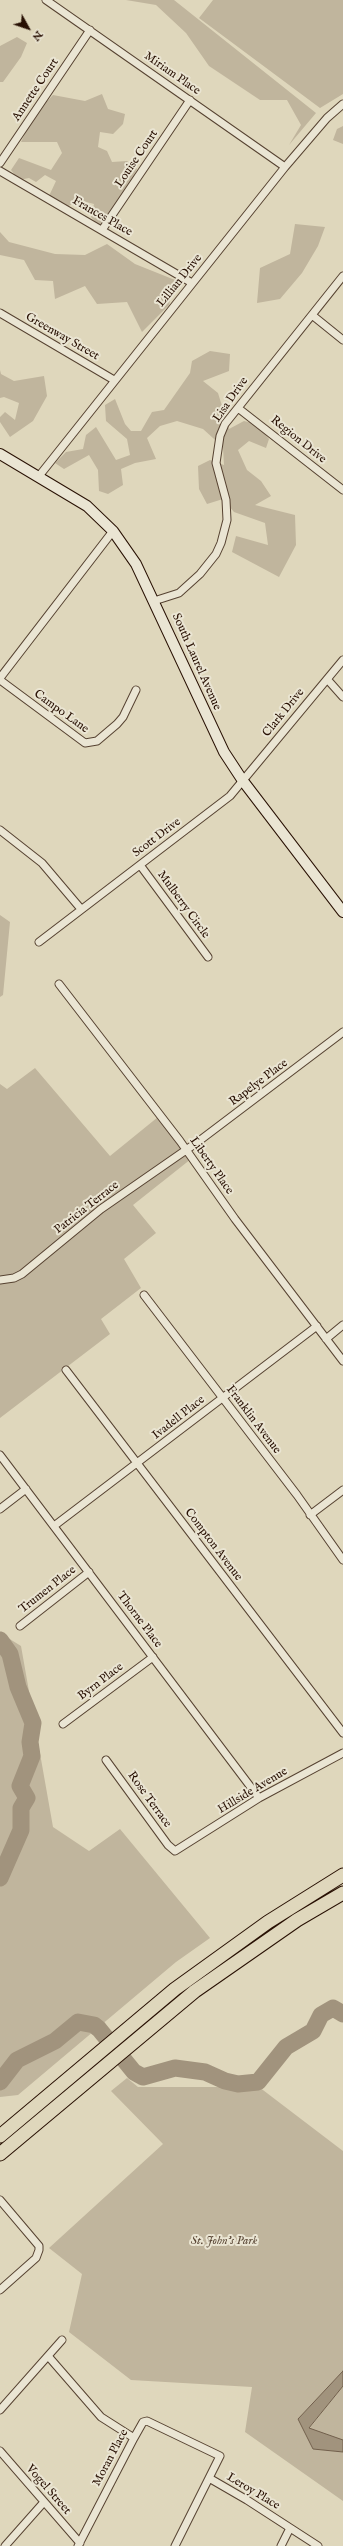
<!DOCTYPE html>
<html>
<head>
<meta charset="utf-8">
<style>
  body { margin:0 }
  #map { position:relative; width:343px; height:2546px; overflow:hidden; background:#dfd7bc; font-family:"IM FELL English",serif }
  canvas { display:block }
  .north { position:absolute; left:8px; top:8px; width:40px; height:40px; -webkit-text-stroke:3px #eae5d3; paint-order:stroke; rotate:130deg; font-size:11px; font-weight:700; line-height:16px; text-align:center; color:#281003 }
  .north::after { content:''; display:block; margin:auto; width:14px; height:18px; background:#281003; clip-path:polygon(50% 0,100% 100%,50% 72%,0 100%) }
</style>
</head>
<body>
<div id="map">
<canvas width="343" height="2546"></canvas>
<div class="north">N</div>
</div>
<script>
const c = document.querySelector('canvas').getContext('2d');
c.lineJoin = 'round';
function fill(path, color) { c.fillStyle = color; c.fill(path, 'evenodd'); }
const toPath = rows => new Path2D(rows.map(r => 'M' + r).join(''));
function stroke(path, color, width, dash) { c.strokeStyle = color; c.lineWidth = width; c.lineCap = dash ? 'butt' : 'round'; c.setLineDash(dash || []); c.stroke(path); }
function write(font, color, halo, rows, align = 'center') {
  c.font = font + ' "IM FELL English",serif'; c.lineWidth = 4; c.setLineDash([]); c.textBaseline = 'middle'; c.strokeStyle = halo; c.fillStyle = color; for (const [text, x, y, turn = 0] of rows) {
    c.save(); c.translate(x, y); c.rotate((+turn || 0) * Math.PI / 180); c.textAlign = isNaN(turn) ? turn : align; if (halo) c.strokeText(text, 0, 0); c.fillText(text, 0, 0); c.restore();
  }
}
const green = toPath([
  [126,0,174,0,316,113,289,145,301,125,287,100,260,100,209,66,186,33,156,5],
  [213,0,343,0,343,94,320,108,199,18],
  [17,37,27,43,21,57,3,82,0,82,0,46],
  [102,94,108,109,125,114,123,124,113,134,100,132,98,147,107,151,112,162,127,161,137,169,124,196,99,226,91,217,94,204,79,200,67,207,49,196,56,181,45,175,36,182,29,178,19,180,11,170,19,158,51,170,62,153,57,142,21,142,34,115,53,95,85,101],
  [343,126,343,144,333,140,337,129],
  [295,224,325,227,318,246,302,273,280,299,257,303,260,268,290,254],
  [0,232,9,242,55,254,85,255,107,244,135,264,175,280,169,305,142,332,127,302,97,304,85,286,55,299,53,281,35,280,24,260,0,255],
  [210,351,230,354,229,371,203,381,218,393,229,429,244,421,256,424,269,439,266,448,249,441,238,450,247,470,261,481,271,496,255,505,295,515,296,545,279,577,232,552,236,536,268,545,265,523,234,512,223,499,207,504,199,489,198,466,210,460,224,465,223,447,203,429,177,421,160,426,147,438,156,459,135,463,121,469,123,485,108,494,99,491,98,470,89,455,64,469,55,463,66,452,83,449,86,435,96,427,116,460,130,455,127,439,106,421,105,405,115,399,125,424,131,431,141,431,152,412,164,410,190,373,192,361],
  [0,370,1,374,14,381,44,376,47,396,33,421,10,437,0,422,0,417,5,412,15,420,19,403,4,397,0,398],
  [0,915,10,922,3,995,0,997],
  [35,1068,110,1156,158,1117,191,1159,133,1205,156,1233,124,1259,141,1288,101,1319,110,1334,0,1418,0,1084,7,1089],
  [0,1633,21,1646,53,1827,89,1851,120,1829,210,1938,176,1962,18,2095,0,2097],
  [127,2078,138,2087,259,2087,343,2151,343,2371,298,2419,313,2449,343,2452,343,2501,245,2432,252,2387,131,2380,69,2332,82,2274,49,2248,163,2144,111,2091],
  [343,2386,343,2440,309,2429]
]);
const water = toPath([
  [343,2371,343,2386,309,2428,343,2440,343,2452,313,2449,298,2419,343,2371]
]);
const river = toPath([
  [0,1640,10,1654,18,1687,33,1723,30,1742,32,1756,20,1786,27,1798,21,1808,21,1830,0,1878],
  [0,2082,17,2060,55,2041,78,2022,94,2025,99,2029,134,2072,143,2077,175,2068,205,2072,225,2081,238,2084,258,2082,286,2047,313,2031,321,2015,333,2008,343,2014]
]);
const street = toPath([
  [46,0,285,167],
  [0,163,90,30],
  [0,171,192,283],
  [102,230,190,100],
  [0,313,114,380],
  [312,315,343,340],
  [238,408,343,490],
  [39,476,285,167,327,118,343,104],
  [154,601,179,593,200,574,216,554,221,543,227,520,226,500,216,463,220,436,225,424,343,276],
  [0,678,113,531],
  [327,679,343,697],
  [0,680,85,743,97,741,117,724,123,717,136,690],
  [0,830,42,863,81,909],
  [140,865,208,957],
  [39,942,230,796,343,660],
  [59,984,180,1141,235,1219,343,1361],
  [0,1280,14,1278,22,1274,101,1209,199,1141,343,1032],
  [144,1295,297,1495,343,1560],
  [326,1339,343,1325],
  [66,1370,343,1733],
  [0,1455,259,1798],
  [0,1509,26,1489],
  [310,1515,343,1490],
  [54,1526,317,1326],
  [20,1626,89,1572],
  [63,1724,153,1657],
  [106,1760,168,1845,175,1851,259,1798,343,1753],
  [0,2200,39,2246,39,2250,36,2258,0,2290],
  [48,2356,101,2417,134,2438],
  [0,2410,62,2340],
  [0,2451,80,2543],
  [209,2478,247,2500,318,2546],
  [5,2546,44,2502],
  [78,2546,134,2438,143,2422,147,2421,220,2456,175,2546],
  [281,2546,290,2528]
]);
const secondary = toPath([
  [0,454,87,506,113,531,136,564,224,752,243,781,343,912]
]);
const highway = toPath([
  [0,2136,175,1989,268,1922,343,1875],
  [0,2154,195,1991,297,1920,343,1893]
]);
const streetNames = [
  ["Miriam Place",172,74,35],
  ["Annette Court",36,90,-56],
  ["Louise Court",137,159,-56],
  ["Frances Place",102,217,30],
  ["Lillian Drive",180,281,-51],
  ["Greenway Street",62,337,30],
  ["Lisa Drive",231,400,-55],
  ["Region Drive",298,440,39],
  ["South Laurel Avenue",196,662,66],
  ["Campo Lane",61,712,36],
  ["Clark Drive",284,713,-51],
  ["Scott Drive",157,838,-37],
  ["Mulberry Circle",183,905,54],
  ["Rapelye Place",259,1083,-37],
  ["Liberty Place",211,1166,55],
  ["Patricia Terrace",87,1208,-38],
  ["Ivadell Place",179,1418,-38],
  ["Franklin Avenue",253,1420,53],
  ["Compton Avenue",213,1545,53],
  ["Trumen Place",48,1590,-38],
  ["Thorne Place",139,1620,53],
  ["Byrn Place",101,1682,-37],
  ["Hillside Avenue",253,1791,-31],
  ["Rose Terrace",149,1800,54],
  ["Moran Place",111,2458,-62],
  ["Vogel Street",48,2490,49],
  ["Leroy Place",253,2492,31]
];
const parkNames = [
  ["St. John's Park",224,2242]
];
fill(green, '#c0b59d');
fill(water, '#a1937d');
stroke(water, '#715f4c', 1);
stroke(river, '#a1937d', 17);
stroke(street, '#564231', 9);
stroke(secondary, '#281003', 12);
stroke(highway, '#281003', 15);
stroke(street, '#eae5d3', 7);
stroke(secondary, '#eae5d3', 10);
stroke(highway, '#dfd7bc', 13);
write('12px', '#281003', '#eae5d3', streetNames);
write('italic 12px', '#5d4a39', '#eae5d3', parkNames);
</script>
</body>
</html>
